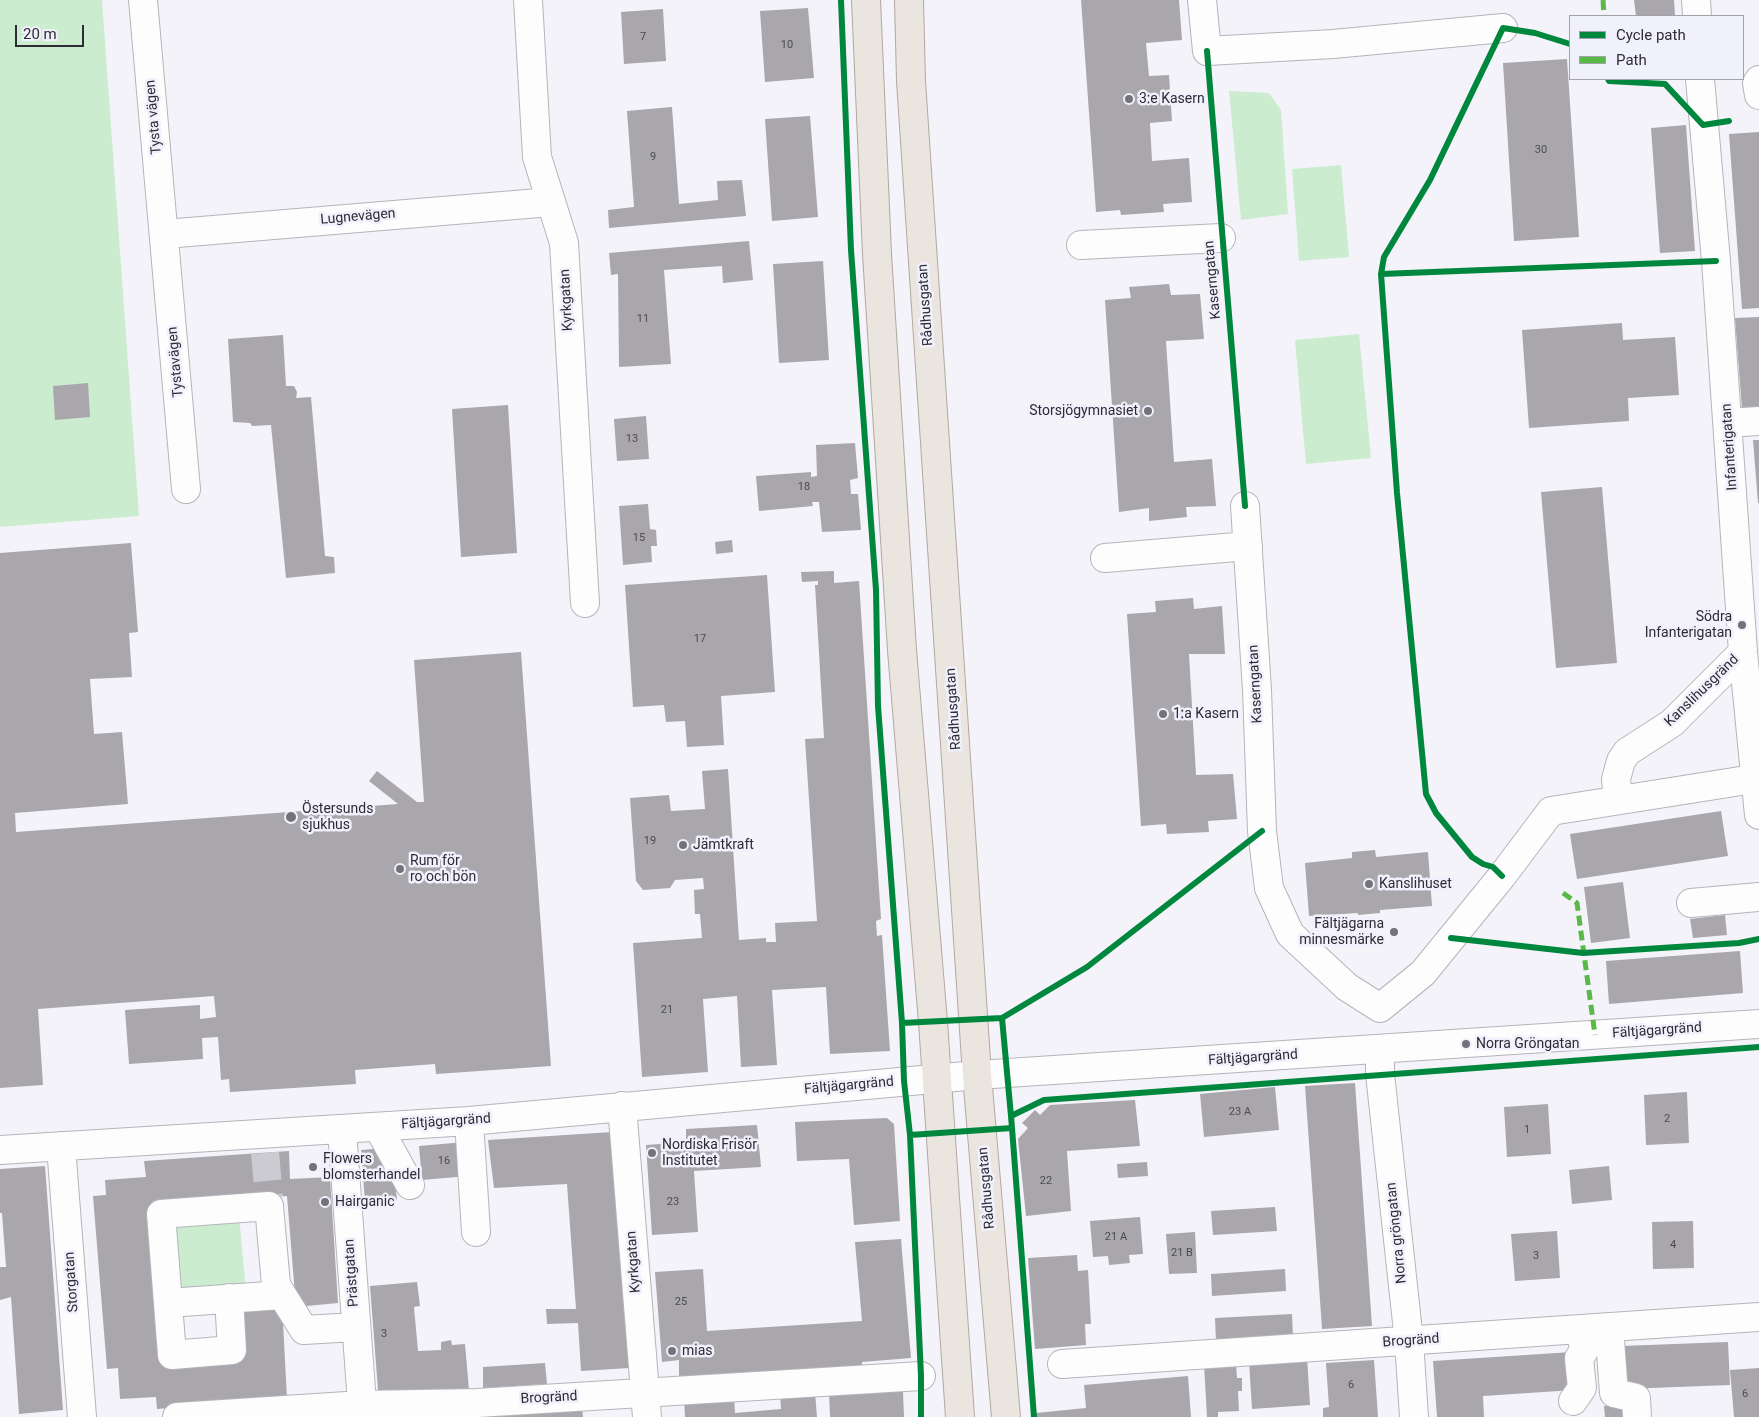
<!DOCTYPE html>
<html>
<head>
<meta charset="utf-8">
<style>
  body { margin:0 }
  #map { position:relative; width:1759px; height:1417px; overflow:hidden; background:#f4f3fa; font-family:Roboto,sans-serif }
  canvas { display:block }
  .legend { position:absolute; left:1569px; top:15px; width:175px; height:65px; box-sizing:border-box; background:#f1f0fd; border:1px solid #a3a2ac; margin:0; padding:6px 9px; list-style:none; font-size:15px; color:#2d2c32 }
  .legend li { display:flex; align-items:center; gap:10px; height:25px }
  .legend b { width:25px; border:1px solid #a3a2ac }
  .scale { position:absolute; left:15px; top:25px; width:69px; height:22px; box-sizing:border-box; border:2px solid #2d2c32; border-top:0; padding-left:6px; font-size:15px; line-height:18px; white-space:nowrap; color:#2d2c32; -webkit-text-stroke:4px #f1f0fd; paint-order:stroke }
</style>
</head>
<body>
<div id="map">
<canvas width="1759" height="1417"></canvas>
<ul class="legend">
<li><b style="height:6px;background:#00873e"></b>Cycle path</li>
<li><b style="height:6px;background:#58b947"></b>Path</li>
</ul>
<div class="scale">20 m</div>
</div>
<script>
const c = document.querySelector('canvas').getContext('2d');
c.lineJoin = 'round';
function fill(path, color) { c.fillStyle = color; c.fill(path, 'evenodd'); }
const toPath = rows => new Path2D(rows.map(r => 'M' + r).join(''));
function stroke(path, color, width, dash) { c.strokeStyle = color; c.lineWidth = width; c.lineCap = dash ? 'butt' : 'round'; c.setLineDash(dash || []); c.stroke(path); }
function write(font, color, halo, rows, align = 'center') {
  c.font = font + ' Roboto,sans-serif'; c.lineWidth = 5; c.setLineDash([]); c.textBaseline = 'middle'; c.strokeStyle = halo; c.fillStyle = color; for (const [text, x, y, turn = 0] of rows) {
    c.save(); c.translate(x, y); c.rotate((+turn || 0) * Math.PI / 180); c.textAlign = isNaN(turn) ? turn : align; if (halo) c.strokeText(text, 0, 0); c.fillText(text, 0, 0); c.restore();
  }
}
const green = toPath([
  [0,0,102,0,139,516,0,527],
  [1229,91,1269,93,1281,110,1288,214,1241,220],
  [1341,165,1349,257,1299,261,1292,169],
  [1359,334,1371,458,1306,464,1295,340],
  [239,1215,246,1292,178,1292,173,1221]
]);
const building = toPath([
  [1081,0,1179,0,1182,40,1146,43,1149,76,1169,75,1172,121,1150,123,1152,161,1189,158,1192,202,1163,204,1164,212,1121,215,1120,210,1096,212],
  [1634,0,1674,0,1675,16,1636,16],
  [808,8,814,78,765,82,760,11],
  [663,9,666,61,624,64,621,12],
  [1567,59,1579,237,1514,241,1503,63],
  [672,107,679,204,718,200,717,181,742,180,746,216,609,228,608,210,634,207,627,111],
  [810,116,818,217,772,221,765,119],
  [1686,125,1695,251,1660,253,1651,128],
  [1759,132,1759,308,1742,309,1729,134],
  [749,241,753,280,723,283,722,266,664,270,671,364,619,367,618,274,611,275,609,253],
  [823,261,829,360,779,363,773,264],
  [1169,284,1171,295,1200,294,1204,339,1166,341,1174,462,1212,459,1216,506,1186,507,1187,517,1149,521,1149,508,1119,512,1105,300,1131,298,1129,287],
  [1759,317,1759,408,1742,409,1735,318],
  [1622,323,1623,340,1675,337,1679,395,1628,398,1629,421,1529,428,1522,330],
  [283,335,286,386,294,386,297,392,296,398,311,397,325,556,334,557,335,573,286,578,271,425,252,426,250,423,233,422,228,339],
  [88,383,90,417,55,420,53,386],
  [508,405,517,553,461,557,452,409],
  [646,416,649,459,617,461,614,419],
  [1753,440,1759,440,1759,503,1758,503],
  [855,443,858,478,850,480,851,494,858,494,861,530,822,532,819,502,812,502,813,506,759,511,756,476,811,472,811,477,817,476,816,445],
  [1602,487,1617,663,1556,668,1541,492],
  [648,504,650,529,656,530,657,546,651,546,652,562,623,565,619,506],
  [732,540,733,552,716,554,715,542],
  [131,543,138,632,129,633,132,677,90,679,94,734,122,732,128,804,15,813,16,832,398,804,369,781,377,771,417,802,424,802,414,660,521,652,551,1066,436,1074,435,1064,355,1070,356,1084,230,1092,229,1079,221,1080,218,1037,202,1038,203,1059,129,1064,125,1010,200,1005,200,1019,216,1017,214,996,38,1009,43,1085,0,1088,0,553],
  [834,571,834,583,859,581,881,919,876,921,877,936,882,935,890,1051,830,1054,826,987,772,990,777,1065,741,1067,737,996,703,999,708,1072,642,1077,633,943,702,938,700,914,695,914,694,890,704,889,703,878,675,880,670,888,643,890,636,881,630,798,669,795,671,811,705,809,702,771,728,769,739,940,766,938,766,942,776,942,775,923,817,921,805,739,824,738,815,585,818,585,818,581,802,582,801,572],
  [767,575,775,692,721,696,724,745,687,747,685,721,666,722,664,705,633,707,625,585],
  [1193,598,1194,609,1222,606,1225,654,1189,654,1196,775,1233,774,1237,819,1208,821,1209,832,1167,834,1166,824,1141,826,1127,614,1156,612,1155,601],
  [1721,811,1728,856,1577,879,1570,834],
  [1375,850,1376,857,1428,852,1432,906,1380,910,1380,913,1358,915,1358,913,1309,916,1305,863,1352,858,1352,852],
  [1623,882,1630,938,1591,943,1584,887],
  [1725,915,1727,935,1693,938,1690,919],
  [1740,951,1743,993,1609,1004,1606,961],
  [1355,1083,1372,1326,1322,1329,1305,1086],
  [1275,1087,1279,1130,1204,1137,1200,1094],
  [1687,1092,1689,1143,1646,1145,1644,1095],
  [1135,1100,1140,1146,1067,1151,1071,1211,1026,1216,1018,1139,1028,1128,1022,1123,1035,1110,1040,1115,1050,1105],
  [1548,1104,1551,1154,1507,1157,1504,1107],
  [887,1118,894,1124,900,1221,854,1225,849,1159,797,1161,795,1122],
  [757,1125,761,1167,694,1171,698,1232,652,1235,646,1145,686,1142,686,1129],
  [612,1132,629,1368,581,1371,578,1323,547,1324,546,1309,576,1309,567,1184,494,1188,488,1140],
  [465,1142,468,1176,422,1180,419,1146],
  [384,1148,385,1172,394,1171,397,1200,365,1202,361,1150],
  [289,1151,290,1179,330,1177,338,1303,296,1307,287,1196,150,1204,161,1364,243,1358,240,1308,282,1304,287,1398,157,1409,156,1397,120,1399,118,1368,107,1369,93,1196,106,1195,105,1180,146,1177,144,1161],
  [1147,1162,1148,1176,1118,1178,1117,1164],
  [45,1166,63,1410,19,1414,11,1297,0,1300,0,1267,6,1267,2,1213,0,1213,0,1169],
  [1609,1166,1612,1200,1572,1204,1569,1170],
  [1275,1207,1277,1231,1213,1235,1211,1211],
  [1140,1217,1143,1254,1129,1255,1130,1263,1109,1265,1108,1256,1093,1257,1090,1221],
  [1693,1221,1694,1268,1653,1269,1652,1222],
  [1557,1231,1560,1278,1515,1281,1511,1234],
  [1195,1232,1197,1273,1169,1274,1166,1234],
  [901,1239,911,1358,862,1362,862,1367,679,1380,679,1360,662,1362,655,1272,703,1269,707,1331,862,1321,855,1242],
  [1077,1255,1078,1271,1088,1270,1091,1324,1085,1324,1086,1345,1035,1349,1028,1258],
  [1285,1269,1286,1291,1212,1296,1211,1274],
  [417,1282,420,1306,414,1307,418,1351,441,1350,441,1342,451,1340,452,1345,465,1344,469,1390,387,1397,378,1390,370,1286],
  [1292,1314,1293,1337,1216,1341,1215,1318],
  [1728,1342,1730,1385,1623,1389,1621,1346],
  [1572,1352,1574,1390,1483,1396,1484,1417,1437,1417,1433,1361],
  [1307,1357,1310,1405,1252,1409,1249,1361],
  [1374,1360,1378,1417,1323,1417,1323,1408,1329,1407,1326,1363],
  [545,1363,547,1384,483,1388,483,1367],
  [1236,1363,1237,1378,1242,1378,1242,1391,1238,1391,1239,1411,1218,1412,1218,1417,1207,1417,1204,1364],
  [1759,1368,1759,1417,1734,1417,1730,1370],
  [1188,1376,1191,1417,1036,1417,1036,1413,1086,1408,1084,1385],
  [896,1387,903,1392,904,1417,830,1417,829,1391],
  [815,1392,817,1417,685,1417,684,1399,734,1395,735,1413,781,1409,780,1394],
  [1623,1404,1624,1417,1605,1417,1604,1406],
  [582,1406,583,1417,455,1417]
]);
const minorTunnel = toPath([
  [265,1153,269,1197]
]);
const minor = toPath([
  [143,0,186,489],
  [528,0,537,157,564,243,585,603],
  [1202,0,1207,51,1333,44,1503,28],
  [1696,0,1697,16],
  [1700,79,1716,261,1743,652,1759,815],
  [1759,80,1757,83,1759,95],
  [165,234,551,202],
  [1081,245,1221,238],
  [1728,423,1759,421],
  [1245,506,1257,690,1262,831,1269,888,1290,934,1347,987,1380,1008,1423,973,1502,876,1551,811,1759,778],
  [1105,558,1248,546],
  [1618,800,1616,779,1621,761,1627,752,1672,723,1743,652],
  [1691,903,1759,897],
  [1380,1050,1380,1074,1409,1341,1414,1417],
  [622,1106,647,1417],
  [469,1121,476,1232],
  [378,1127,410,1185],
  [342,1130,363,1417],
  [61,1146,82,1417],
  [0,1150,469,1121,977,1075,1759,1024],
  [229,1298,232,1350,172,1355,161,1214,269,1206,276,1285,304,1330,355,1327],
  [168,1303,282,1295],
  [1609,1327,1614,1393,1636,1398,1637,1417],
  [1062,1364,1759,1317],
  [1573,1401,1582,1388,1579,1358,1584,1351,1581,1329],
  [177,1417,362,1405,477,1403,921,1376]
]);
const major = toPath([
  [866,0,877,254,902,650,933,1022,960,1417],
  [909,0,911,81,977,1075,1006,1417]
]);
const quiet = toPath([
  [1603,0,1604,16],
  [1563,893,1577,903,1595,1035]
]);
const cycleway = toPath([
  [841,0,851,250,876,590,878,706,902,1023,904,1081,910,1135,921,1376,921,1417],
  [1570,44,1535,33,1503,28,1430,180,1384,257,1381,274,1716,261],
  [1207,51,1245,506],
  [1608,79,1609,81,1665,84,1703,125,1729,121],
  [1381,274,1397,493,1426,794,1436,813,1472,857,1483,864,1493,867,1502,876],
  [1451,938,1583,953,1739,943,1759,939],
  [1002,1018,1011,1116],
  [902,1023,1002,1018,1087,967,1262,831],
  [1012,1128,1034,1417],
  [910,1135,1012,1128,1011,1116,1044,1100,1759,1047]
]);
const markers = [
  [1129,99,5,"#737278"],
  [1148,411,5,"#737278"],
  [1742,625,5,"#737278"],
  [1163,714,5,"#737278"],
  [291,817,6,"#737278"],
  [683,845,5,"#737278"],
  [400,869,5,"#737278"],
  [1369,884,5,"#737278"],
  [1394,932,5,"#737278"],
  [1466,1044,5,"#737278"],
  [652,1153,5,"#737278"],
  [313,1167,5,"#737278"],
  [325,1202,5,"#737278"],
  [672,1351,5,"#737278"]
];
const numberNames = [
  ["7",643,37],
  ["10",787,45],
  ["30",1541,150],
  ["9",653,157],
  ["11",643,319],
  ["13",632,439],
  ["18",804,487],
  ["15",639,538],
  ["17",700,639],
  ["19",650,841],
  ["21",667,1010],
  ["23 A",1240,1112],
  ["2",1667,1119],
  ["1",1527,1130],
  ["16",444,1161],
  ["22",1046,1181],
  ["23",673,1202],
  ["21 A",1116,1237],
  ["4",1673,1245],
  ["21 B",1182,1253],
  ["3",1536,1256],
  ["25",681,1302],
  ["3",384,1334],
  ["6",1351,1385],
  ["6",1745,1394]
];
const poiNames = [
  ["3:e Kasern",1139,99],
  ["Storsjögymnasiet",1138,411,"right"],
  ["Södra",1732,617,"right"],
  ["Infanterigatan",1732,633,"right"],
  ["1:a Kasern",1173,714],
  ["Östersunds",302,809],
  ["sjukhus",302,825],
  ["Jämtkraft",693,845],
  ["Rum för",410,861],
  ["ro och bön",410,877],
  ["Kanslihuset",1379,884],
  ["Fältjägarna",1384,924,"right"],
  ["minnesmärke",1384,940,"right"],
  ["Norra Gröngatan",1476,1044],
  ["Nordiska Frisör",662,1145],
  ["Institutet",662,1161],
  ["Flowers",323,1159],
  ["blomsterhandel",323,1175],
  ["Hairganic",335,1202],
  ["mias",682,1351]
];
const streetNames = [
  ["Tysta vägen",154,117,-95],
  ["Lugnevägen",358,217,-5],
  ["Kaserngatan",1213,280,-95],
  ["Kyrkgatan",567,300,-93],
  ["Rådhusgatan",926,305,-94],
  ["Tystavägen",176,362,-95],
  ["Infanterigatan",1730,447,-94],
  ["Kaserngatan",1256,684,-93],
  ["Kanslihusgränd",1702,691,-44],
  ["Rådhusgatan",954,709,-94],
  ["Fältjägargränd",1657,1031,-4],
  ["Fältjägargränd",1253,1058,-4],
  ["Fältjägargränd",849,1086,-5],
  ["Fältjägargränd",446,1122,-4],
  ["Rådhusgatan",987,1188,-95],
  ["Norra gröngatan",1397,1233,-96],
  ["Kyrkgatan",634,1262,-94],
  ["Prästgatan",352,1273,-94],
  ["Storgatan",72,1282,-94],
  ["Brogränd",1411,1341,-4],
  ["Brogränd",549,1398,-3]
];
fill(green, '#cceccf');
fill(building, '#a9a7ac');
stroke(minorTunnel, '#cccbd2', 28, [28, 14]);
stroke(minor, '#b5b4ba', 30);
stroke(major, '#b2a8a1', 30);
stroke(minor, '#fdfdfe', 28);
stroke(major, '#ebe5e0', 28);
stroke(quiet, '#58b947', 5, [10, 5]);
stroke(cycleway, '#00873e', 6);
for (const [x, y, r, color] of markers) { const dot = new Path2D(); dot.arc(x, y, r, 0, 2 * Math.PI); c.fillStyle = color; c.fill(dot); stroke(dot, '#f1f0fd', 2); }
write('11px', '#4c4b50', null, numberNames);
write('14px', '#2d2c32', '#f1f0fd', poiNames, 'left');
write('14px', '#2d2c32', '#f1f0fd', streetNames);
</script>
</body>
</html>
